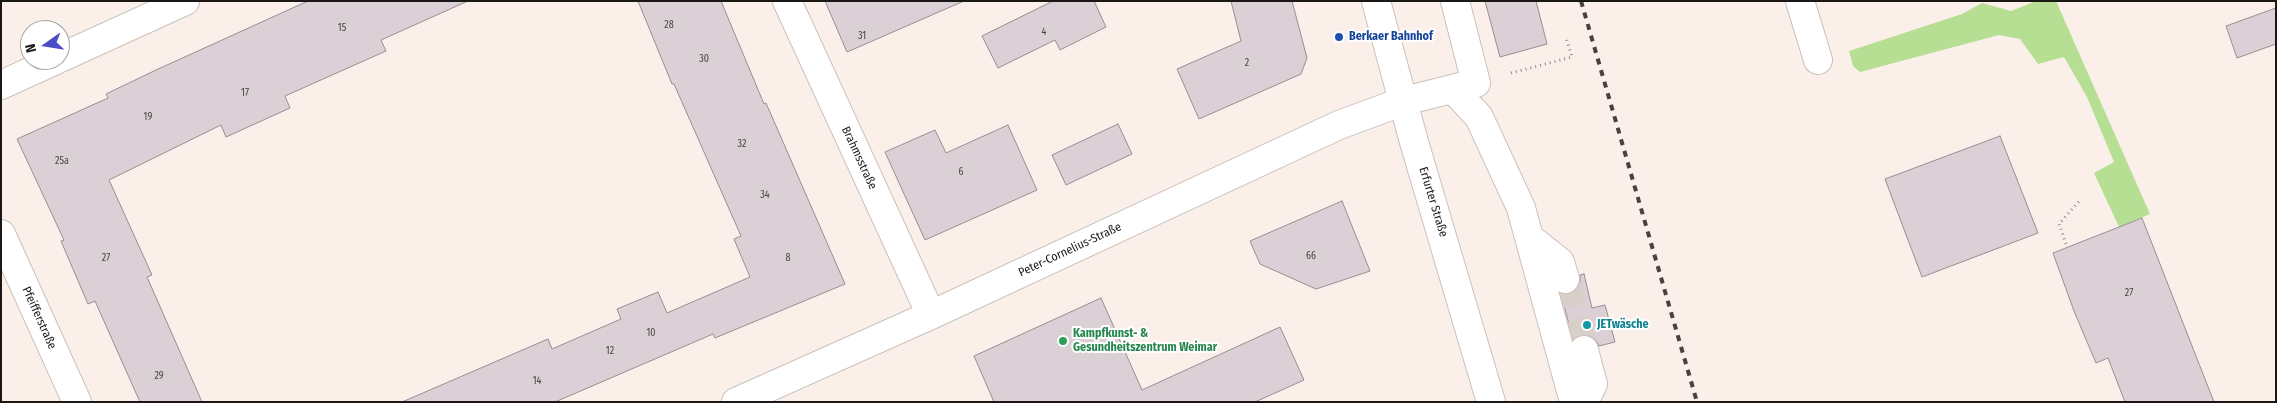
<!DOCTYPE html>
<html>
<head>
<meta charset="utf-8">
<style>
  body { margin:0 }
  #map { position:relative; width:2277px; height:403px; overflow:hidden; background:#faefe9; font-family:"Fira Sans Condensed",sans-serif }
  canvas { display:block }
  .frame { position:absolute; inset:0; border:2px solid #1a1715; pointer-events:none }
  .north { position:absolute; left:20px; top:20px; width:50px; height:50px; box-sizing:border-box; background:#fff; border:1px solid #a3a2a1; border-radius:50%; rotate:257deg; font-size:14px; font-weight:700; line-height:20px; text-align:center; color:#1a1715 }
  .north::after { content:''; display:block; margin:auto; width:18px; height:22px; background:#4a4dc3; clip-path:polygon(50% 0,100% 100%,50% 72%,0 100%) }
</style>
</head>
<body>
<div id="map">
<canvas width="2277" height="403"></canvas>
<div class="frame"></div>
<div class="north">N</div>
</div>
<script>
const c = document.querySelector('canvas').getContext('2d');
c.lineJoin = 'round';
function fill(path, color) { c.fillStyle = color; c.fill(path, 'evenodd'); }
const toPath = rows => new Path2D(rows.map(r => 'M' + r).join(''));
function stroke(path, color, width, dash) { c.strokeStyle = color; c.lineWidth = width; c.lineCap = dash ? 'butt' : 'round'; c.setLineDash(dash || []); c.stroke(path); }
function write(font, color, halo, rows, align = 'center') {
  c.font = font + ' "Fira Sans Condensed",sans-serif'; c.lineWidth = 4; c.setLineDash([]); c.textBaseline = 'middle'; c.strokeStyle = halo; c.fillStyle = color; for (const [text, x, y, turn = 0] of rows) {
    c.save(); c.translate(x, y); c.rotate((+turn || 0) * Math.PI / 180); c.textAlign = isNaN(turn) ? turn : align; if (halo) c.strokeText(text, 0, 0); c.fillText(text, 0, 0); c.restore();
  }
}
const green = toPath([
  [2036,1,2056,1,2150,214,2119,227,2094,173,2114,162,2087,97,2064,57,2038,64,2020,39,1999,35,1860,72,1853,66,1849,51,1962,14,1982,3,2011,11]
]);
const building = toPath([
  [308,1,468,1,381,40,386,51,285,96,290,108,226,137,221,125,109,180,152,275,147,277,202,402,140,402,95,301,88,304,61,241,64,240,17,139,108,98,106,94,156,70,308,1],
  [638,1,721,1,764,104,766,103,845,284,715,338,713,334,555,402,402,402,548,339,552,349,621,319,617,309,658,292,667,313,750,277,734,239,741,236,674,84,672,84,638,1],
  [825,1,964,1,847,52,825,1],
  [1053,1,1094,1,1106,27,1060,50,1055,40,998,68,982,36,1053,1],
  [1231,1,1292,1,1307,58,1301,74,1199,119,1177,69,1241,41,1231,1],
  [1485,1,1536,1,1547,44,1500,57,1485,1],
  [2276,8,2276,44,2237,58,2226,26,2276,8],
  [1118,124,1132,154,1066,185,1052,155,1118,124],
  [1008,125,1037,190,925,240,885,152,935,130,946,153,1008,125],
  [2000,136,2038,233,1922,277,1885,179,2000,136],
  [1342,201,1370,271,1316,289,1260,264,1250,241,1342,201],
  [2142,218,2185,328,2214,402,2125,402,2108,358,2096,363,2074,311,2053,253,2142,218],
  [1584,274,1592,308,1605,305,1615,342,1599,346,1595,339,1588,335,1580,335,1573,339,1561,294,1569,294,1576,290,1580,283,1580,275,1584,274],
  [1101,298,1142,390,1280,327,1304,380,1255,402,994,402,974,356,1101,298]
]);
const minorTunnel = toPath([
  [1565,279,1584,350]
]);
const path = toPath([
  [1511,73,1572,57,1566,37],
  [2066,244,2059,224,2081,199]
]);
const minor = toPath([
  [787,1,931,315],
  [1376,1,1414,142,1491,402],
  [1800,1,1818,60],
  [60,58,185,1],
  [1,85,56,60],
  [1453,89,1479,117,1521,208,1574,402],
  [1,234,77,402],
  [1531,239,1560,262,1565,279],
  [1584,350,1593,384,1584,402],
  [736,402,931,315,1339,125,1404,101,1476,83,1455,1]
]);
const rail = toPath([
  [1581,1,1697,402]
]);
const markers = [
  [1339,37,5,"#1a4fb4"],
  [1587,325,5,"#0f9aa8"],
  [1063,341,5,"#2e9e5b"]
];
const numberNames = [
  ["28",669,25],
  ["15",342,28],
  ["4",1044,32],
  ["31",862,36],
  ["30",704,59],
  ["2",1247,63],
  ["17",245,93],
  ["19",148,117],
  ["32",742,144],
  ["25a",62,161],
  ["6",961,172],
  ["34",765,195],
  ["66",1311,256],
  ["27",106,258],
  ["8",788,258],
  ["27",2129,293],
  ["10",651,333],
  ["12",610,351],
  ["29",159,376],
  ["14",537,381]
];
const transitNames = [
  ["Berkaer Bahnhof",1349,37]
];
const streetNames = [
  ["Brahmsstraße",859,158,65],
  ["Erfurter Straße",1433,202,73],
  ["Peter-Cornelius-Straße",1070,250,-25],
  ["Pfeifferstraße",39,318,66]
];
const cultureNames = [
  ["JETwäsche",1597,325]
];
const leisureNames = [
  ["Kampfkunst- &",1073,334],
  ["Gesundheitszentrum Weimar",1073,348]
];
fill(green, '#b7df93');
fill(building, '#dbd0d5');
stroke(building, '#988d92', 1);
stroke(minorTunnel, '#d8cfc9', 28, [28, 14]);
stroke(minor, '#cbc1bb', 30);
stroke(path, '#948d88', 3, [1, 4]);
stroke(minor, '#fff', 28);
stroke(rail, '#46423f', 4, [6, 6]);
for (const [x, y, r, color] of markers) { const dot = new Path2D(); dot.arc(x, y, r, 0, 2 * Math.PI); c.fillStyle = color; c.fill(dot); stroke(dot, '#fff', 2); }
write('10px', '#4a4545', null, numberNames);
write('bold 12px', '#164399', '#fff', transitNames, 'left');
write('12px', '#1a1715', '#fff', streetNames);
write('bold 12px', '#0d838f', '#fff', cultureNames, 'left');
write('bold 12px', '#27864d', '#fff', leisureNames, 'left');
</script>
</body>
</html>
